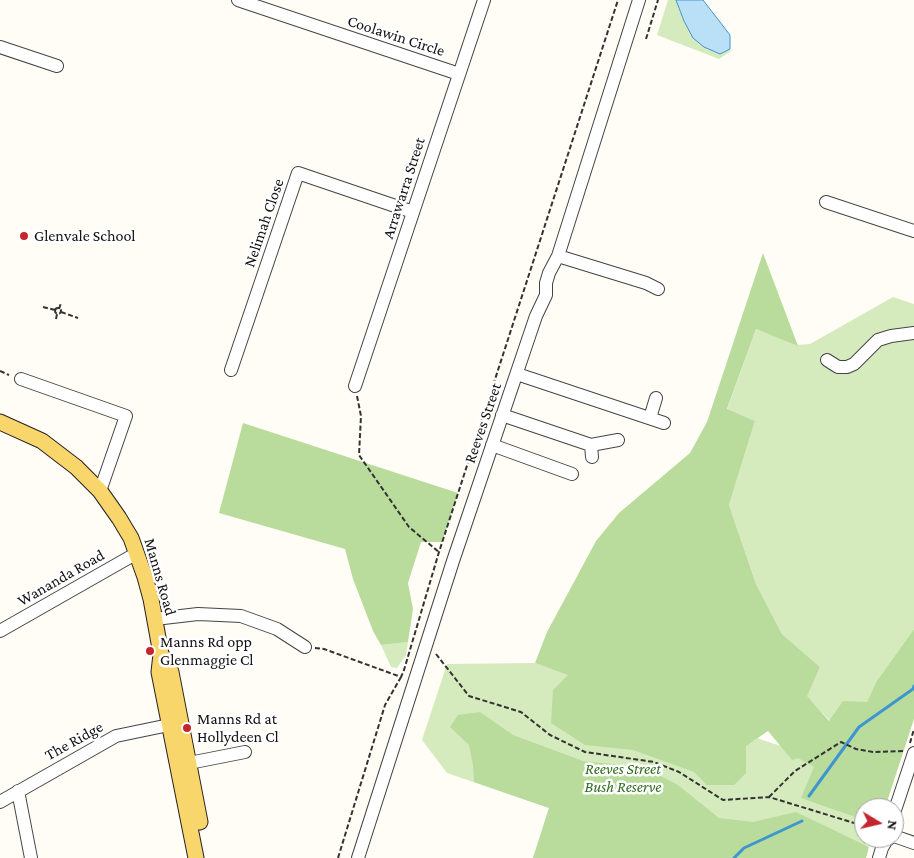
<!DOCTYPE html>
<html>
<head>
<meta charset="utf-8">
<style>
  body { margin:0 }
  #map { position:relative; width:914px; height:858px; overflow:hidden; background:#fffdf5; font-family:"Crimson Pro",serif }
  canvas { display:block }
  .north { position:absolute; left:854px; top:798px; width:50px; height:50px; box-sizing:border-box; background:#fff; border:1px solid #a0a0a0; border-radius:50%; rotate:99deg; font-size:14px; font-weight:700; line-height:20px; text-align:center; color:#111 }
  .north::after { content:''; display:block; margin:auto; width:18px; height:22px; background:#c4262e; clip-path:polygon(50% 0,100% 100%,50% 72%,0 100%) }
</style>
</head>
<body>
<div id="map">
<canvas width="914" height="858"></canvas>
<div class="north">N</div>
</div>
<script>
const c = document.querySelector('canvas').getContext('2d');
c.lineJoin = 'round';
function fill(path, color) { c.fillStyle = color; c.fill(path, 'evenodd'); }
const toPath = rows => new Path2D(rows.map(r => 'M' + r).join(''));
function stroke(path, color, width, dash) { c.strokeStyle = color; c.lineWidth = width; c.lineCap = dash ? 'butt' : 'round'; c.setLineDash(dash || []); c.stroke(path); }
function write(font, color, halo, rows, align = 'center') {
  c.font = font + ' "Crimson Pro",serif'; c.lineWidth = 5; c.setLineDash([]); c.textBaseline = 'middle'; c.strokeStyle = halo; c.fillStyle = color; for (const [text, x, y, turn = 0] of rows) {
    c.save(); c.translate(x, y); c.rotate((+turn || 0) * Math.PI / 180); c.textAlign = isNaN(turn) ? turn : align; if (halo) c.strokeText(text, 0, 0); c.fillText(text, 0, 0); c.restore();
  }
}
const green = toPath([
  [668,0,676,0,684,21,720,54,730,49,731,51,719,59,657,35],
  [893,297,914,304,914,629,876,682,867,702,830,721,806,696,820,667,782,634,756,584,729,505,755,421,727,410,756,329,798,345,810,344],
  [408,642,406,655,397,668,391,667,381,645],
  [535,663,887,782,864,808,864,838,868,838,862,858,533,858,549,808,447,773,422,740,447,664]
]);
const forest = toPath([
  [763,253,798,346,756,329,727,409,755,421,729,505,756,584,782,634,820,667,807,696,829,721,843,701,867,702,876,682,914,629,914,719,885,808,864,808,864,820,801,798,814,767,798,758,792,760,768,731,746,746,746,773,734,785,707,785,694,772,633,750,585,745,551,723,553,690,568,675,535,663,547,632,596,541,619,513,690,453,707,422],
  [243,423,458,493,442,542,421,542,408,583,413,609,408,642,381,645,373,631,353,579,345,549,219,513],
  [480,712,513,735,583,761,643,767,678,785,719,818,753,822,796,812,869,847,866,858,533,858,549,808,474,782,473,765,469,745,450,727,458,715]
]);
const water = toPath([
  [676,0,703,0,730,35,730,49,720,54,704,47,693,38,684,21,676,0]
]);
const stream = toPath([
  [809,796,859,727,913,689,914,686],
  [734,858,744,848,802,821]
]);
const path = toPath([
  [646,39,658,0],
  [43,307,55,310],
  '55 311a3 3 0 1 1 6 0a3 3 0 1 1-6 0Z',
  [59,309,61,303],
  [61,312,78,318],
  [56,319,57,314],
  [0,371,9,375],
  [357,396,361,416,359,455,409,527,440,553],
  [315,648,324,649,401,677,404,670,439,552,618,0],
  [436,654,469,696,521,712,550,735,585,752,654,762,679,772,723,800,769,797,864,826],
  [910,743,914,729],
  [769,797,795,771,841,742,856,749,873,752,903,751],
  [338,858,385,705,401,677]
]);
const minor = toPath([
  [238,0,459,74],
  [0,47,57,66],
  [826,202,914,231],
  [558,256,646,283,658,289],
  [827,360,838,367,847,367,854,364,878,340,891,336,914,333],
  [231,370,298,173,413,212],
  [517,374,664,423],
  [21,379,126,416,100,491],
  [355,386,484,0],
  [502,415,585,443,591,445,592,457],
  [650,418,656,398],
  [492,445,572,474],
  [591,445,618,440],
  [155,619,198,614,241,616,277,629,305,647],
  [0,631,137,553],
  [179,765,245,752],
  [18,791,31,858],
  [0,802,116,736,169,725],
  [894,813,914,753],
  [894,836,914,843],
  [358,858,453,561,536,316,546,295,546,283,549,273,558,256,639,0],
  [879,858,882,848,886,841,890,838]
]);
const major = toPath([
  [0,422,42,441,76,467,100,491,119,518,131,538,145,577,151,599,161,654,159,672,196,858],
  [161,654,171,672,200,822]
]);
const markers = [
  [24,236,5,"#c4262e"],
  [150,651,5,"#c4262e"],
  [187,728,5,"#c4262e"]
];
const streetNames = [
  ["Coolawin Circle",396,36,18],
  ["Arrawarra Street",404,188,-72],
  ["Nelimah Close",264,223,-71],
  ["Reeves Street",483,423,-71],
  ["Manns Road",160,577,74],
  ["Wananda Road",61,578,-30],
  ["The Ridge",74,741,-29]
];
const poiNames = [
  ["Glenvale School",34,236],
  ["Manns Rd opp",160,642],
  ["Glenmaggie Cl",160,660],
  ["Manns Rd at",197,719],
  ["Hollydeen Cl",197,737]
];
const parkNames = [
  ["Reeves Street",623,769],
  ["Bush Reserve",623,787]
];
fill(green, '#d5ebbd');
fill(forest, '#b9dc9c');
fill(water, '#b9e0f7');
stroke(water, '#3f96cf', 1);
stroke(stream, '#3f96cf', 3);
stroke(minor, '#444', 14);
stroke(major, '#222', 17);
stroke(path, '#333', 2, [5, 2.5]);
stroke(minor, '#fff', 12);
stroke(major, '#f9d66b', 15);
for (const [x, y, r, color] of markers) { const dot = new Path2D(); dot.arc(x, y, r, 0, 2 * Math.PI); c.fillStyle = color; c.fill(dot); stroke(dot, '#fff', 2); }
write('16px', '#111', '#fff', streetNames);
write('16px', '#111', '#fff', poiNames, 'left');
write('italic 16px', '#2f6b1f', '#fff', parkNames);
</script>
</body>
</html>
